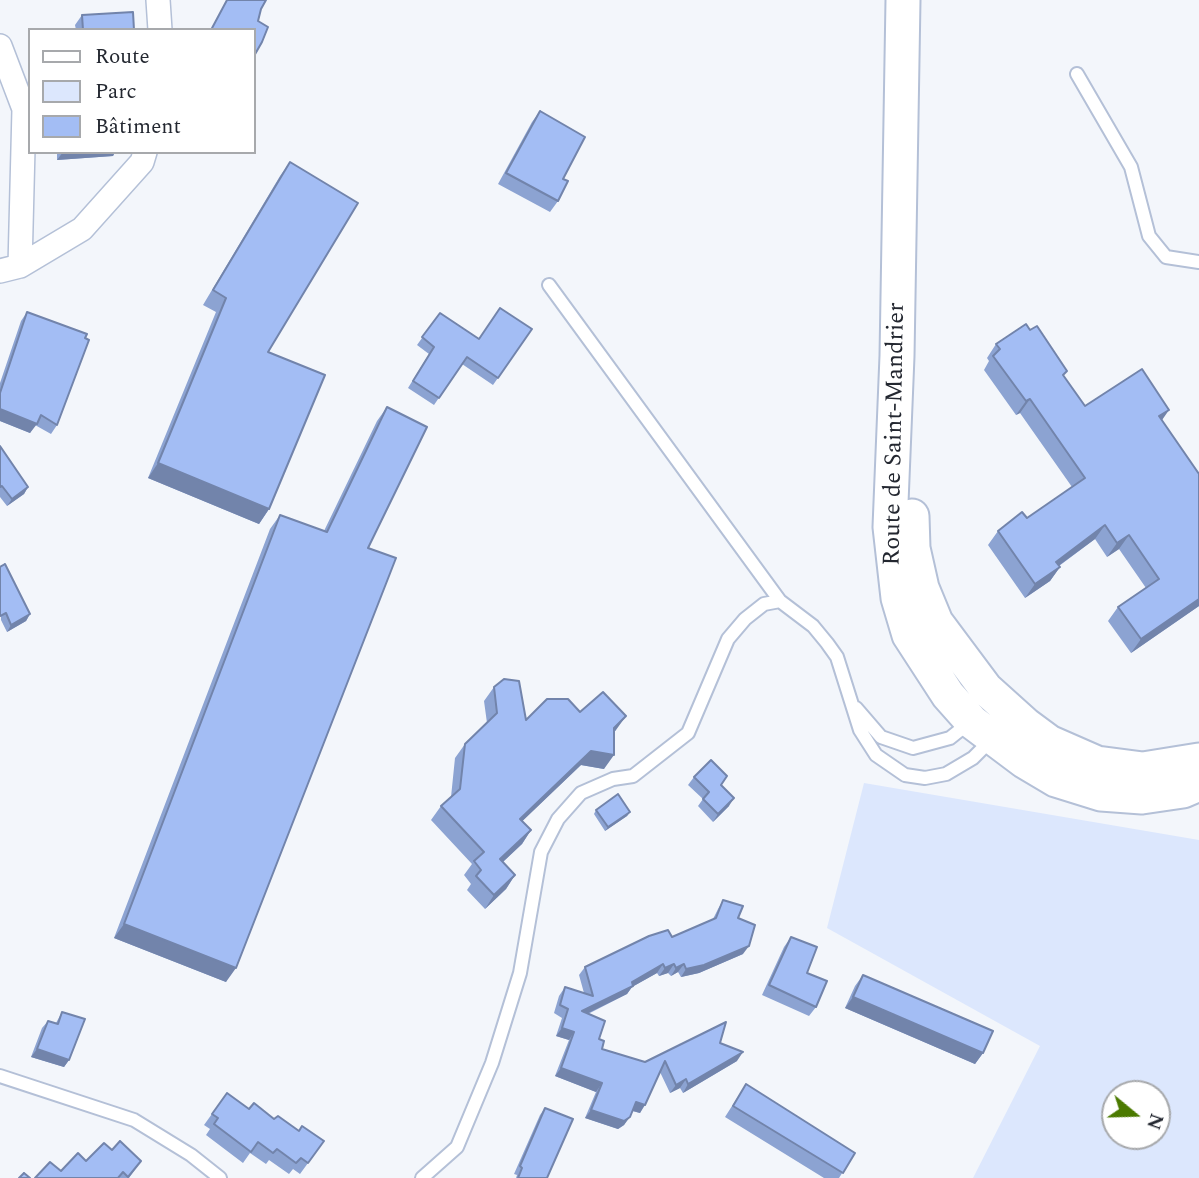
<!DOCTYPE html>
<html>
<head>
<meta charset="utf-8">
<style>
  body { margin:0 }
  #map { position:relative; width:1199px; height:1178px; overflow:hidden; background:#f3f6fb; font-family:Spectral,serif }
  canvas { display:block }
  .legend { position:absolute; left:28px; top:28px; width:228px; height:126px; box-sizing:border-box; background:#fff; border:2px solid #a7a9ac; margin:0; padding:9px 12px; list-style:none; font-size:21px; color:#232730 }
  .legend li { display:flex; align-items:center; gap:14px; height:35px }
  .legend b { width:35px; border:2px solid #a7a9ac }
  .north { position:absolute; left:1101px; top:1080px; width:70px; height:70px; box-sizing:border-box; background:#fff; border:2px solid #a7a9ac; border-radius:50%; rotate:109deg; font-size:19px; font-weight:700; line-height:28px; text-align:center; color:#232730 }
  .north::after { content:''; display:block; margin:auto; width:24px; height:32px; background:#4b7a00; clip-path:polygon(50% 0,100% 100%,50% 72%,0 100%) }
</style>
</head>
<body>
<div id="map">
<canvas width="1199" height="1178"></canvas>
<ul class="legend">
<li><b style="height:9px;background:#fff"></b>Route</li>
<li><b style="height:19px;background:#dce7fd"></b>Parc</li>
<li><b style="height:19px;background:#a3bdf4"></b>Bâtiment</li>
</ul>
<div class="north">N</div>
</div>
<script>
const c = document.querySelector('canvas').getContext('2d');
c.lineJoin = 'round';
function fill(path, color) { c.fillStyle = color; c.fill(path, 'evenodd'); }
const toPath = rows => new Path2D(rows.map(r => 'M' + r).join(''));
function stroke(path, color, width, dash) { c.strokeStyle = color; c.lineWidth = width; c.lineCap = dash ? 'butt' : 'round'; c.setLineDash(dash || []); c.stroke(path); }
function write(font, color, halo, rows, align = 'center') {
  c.font = font + ' Spectral,serif'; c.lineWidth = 5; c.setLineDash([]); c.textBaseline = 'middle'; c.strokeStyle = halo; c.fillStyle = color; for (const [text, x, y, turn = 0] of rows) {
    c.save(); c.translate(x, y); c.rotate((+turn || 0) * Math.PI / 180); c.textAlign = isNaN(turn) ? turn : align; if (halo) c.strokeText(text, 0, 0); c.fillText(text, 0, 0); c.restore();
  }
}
const green = toPath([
  [864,783,1199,840,1199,1178,973,1178,1040,1046,827,928],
  [1115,1094,1157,1094,1157,1136,1115,1136]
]);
const lane = toPath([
  [1077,74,1131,167,1149,236,1166,257,1199,262],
  [549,285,780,601,813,626,827,643,837,657,860,730,876,755,905,775,925,778,946,774,973,758,992,739],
  [856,708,881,737,913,748,950,738,970,722],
  [0,1076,134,1120,191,1155,220,1178],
  [422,1178,457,1147,492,1063,520,973,541,852,558,819,581,793,613,779,633,776,688,733,728,639,745,619,764,604,780,601]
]);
const street = toPath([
  [158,0,160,30],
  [0,46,24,109,20,266],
  [0,271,20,266,82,229,142,162,145,152]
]);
const secondary = toPath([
  [903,0,897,356,890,527,898,598,909,635,948,695,972,722,1024,761,1056,780,1101,794,1142,797,1183,791,1199,784],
  [912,516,913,548,922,588,936,622,986,689,1026,725,1049,742,1097,763,1143,769,1199,760]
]);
const wall = toPath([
  [82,15,134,30,76,30,75,25],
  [540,111,563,179,558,201,550,212,498,184,532,122],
  [57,152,115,152,113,156,57,160],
  [290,162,268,352,269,509,259,524,148,478,216,312,203,305,280,176],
  [27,312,85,338,57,425,51,434,35,425,30,433,0,421,0,383,21,321],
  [440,313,478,339,532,329,493,385,462,364,434,405,408,388,429,354,417,345],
  [996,344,1064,376,1085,406,1162,420,1199,606,1131,653,1108,621,1118,607,1146,588,1119,549,1107,557,1095,539,1059,566,1060,567,1050,581,1025,598,988,545,998,531,1027,518,1072,487,1020,413,1016,415,984,370,989,361,987,358],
  [387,407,368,548,226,982,114,938,270,529,280,515,324,531,377,421],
  [0,446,28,487,24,494,7,506,0,497],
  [0,567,30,614,26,621,7,632,1,620],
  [494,687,526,720,580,712,616,730,614,732,604,769,581,765,522,821,531,830,522,844,503,862,515,875,506,889,485,909,467,890,471,884,464,875,472,864,431,820,441,806,451,797,455,758,465,744,487,723,484,701],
  [694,777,721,785,729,806,713,822,698,806,703,799,688,785],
  [596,810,630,812,627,816,605,831,594,814],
  [723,900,738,918,743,954,699,973,681,977,678,972,671,976,668,973,659,976,657,973,632,987,627,994,588,1014,602,1049,645,1062,720,1043,737,1061,683,1093,680,1088,670,1093,660,1072,640,1113,632,1111,624,1125,618,1129,585,1118,596,1092,555,1076,569,1040,556,1036,562,1018,554,1013,559,996,565,987,584,993,579,975,585,967,672,937,713,919,718,909],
  [791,937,816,1007,809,1016,762,995,784,947],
  [863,975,983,1053,975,1064,845,1008,855,986],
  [62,1012,69,1060,64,1067,31,1057,42,1028,48,1021,56,1023],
  [746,1084,855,1153,839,1178,824,1178,725,1117],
  [227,1093,249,1109,324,1141,300,1174,293,1169,289,1174,269,1160,266,1164,250,1153,243,1163,206,1135,210,1129,204,1125],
  [545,1108,547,1178,516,1178,517,1175,514,1174,540,1115],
  [112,1150,141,1161,129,1178,35,1178,61,1171]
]);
const shadedWall = toPath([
  [63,152,115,152,113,156,57,160],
  [1030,399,1020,413,1016,415,1026,401],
  [0,409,37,424,30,433,0,421],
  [1169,410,1160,423,1159,416],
  [158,463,269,509,259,524,148,478],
  [28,487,24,494,7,506,12,499],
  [1105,525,1095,539,1046,575,1056,562],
  [1129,535,1119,549,1107,557,1117,543],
  [1060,567,1050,581,1025,598,1035,584],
  [1199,599,1199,606,1131,653,1141,639],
  [30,614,26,621,7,632,11,625],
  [626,716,616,730,604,742,614,728],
  [591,751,614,755,604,769,581,765,510,833,520,819],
  [734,798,729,806,713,822,718,814],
  [630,812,627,816,605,831,608,827],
  [531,830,522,844,491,873,500,859],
  [515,875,506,889,485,909,494,895],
  [124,924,236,968,226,982,114,938],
  [749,946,743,954,699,973,681,977,686,969],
  [663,964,657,973,632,987,627,994,576,1019,582,1011],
  [674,964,668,973,659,976,665,968],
  [684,964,678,972,671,976,676,968],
  [853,997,983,1053,975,1064,845,1008],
  [562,1028,574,1032,569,1040,556,1036],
  [37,1049,69,1060,64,1067,31,1057],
  [743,1052,737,1061,683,1093,688,1084],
  [561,1068,602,1083,596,1092,555,1076],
  [686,1079,680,1088,670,1093,676,1085],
  [636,1102,645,1105,640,1113,630,1110],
  [591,1110,630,1117,624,1125,618,1129,585,1118]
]);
const building = toPath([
  [227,0,266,0,261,9,258,21,268,27,262,42,254,56,254,30,211,30,227,0],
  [133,12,134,30,83,30,82,15,133,12],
  [540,111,585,137,563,179,568,181,558,201,506,173,540,111],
  [290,162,358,203,268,352,325,375,269,509,158,463,226,298,213,290,290,162],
  [500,308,532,329,498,378,467,357,439,398,413,381,434,347,422,337,440,313,479,339,500,308],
  [27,312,87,334,85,338,89,340,57,425,41,415,37,424,0,409,0,393,27,312],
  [1026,324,1030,330,1037,326,1067,371,1063,375,1085,406,1142,369,1169,410,1159,416,1199,474,1199,599,1141,639,1118,607,1159,579,1129,535,1117,543,1105,525,1056,562,1060,567,1035,584,998,531,1022,512,1027,518,1085,478,1030,399,1026,401,993,356,1000,349,996,344,1026,324],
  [387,407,427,427,368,548,396,558,236,968,124,924,280,515,327,532,387,407],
  [0,446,28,487,12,499,2,486,0,487,0,446],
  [5,564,30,614,11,625,6,613,0,616,0,567,5,564],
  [504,679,519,681,526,720,547,699,568,699,580,712,603,692,626,716,614,728,614,755,591,751,520,819,531,830,500,859,515,875,494,895,476,876,481,870,474,861,484,852,441,806,460,789,465,744,497,713,494,687,504,679],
  [711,760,727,776,721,785,734,798,718,814,703,799,709,792,694,777,711,760],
  [618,794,630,812,608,827,596,810,618,794],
  [723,900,743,906,738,918,755,925,749,946,704,965,686,969,684,964,676,968,674,964,665,968,663,964,632,982,633,986,582,1011,605,1021,599,1039,604,1041,602,1049,645,1062,726,1022,720,1043,743,1052,688,1084,686,1079,676,1085,665,1061,645,1105,636,1102,630,1117,624,1121,591,1110,602,1083,561,1068,574,1032,562,1028,568,1009,560,1005,565,987,593,996,585,967,649,936,668,930,672,937,716,918,723,900],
  [791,937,817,947,807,973,827,981,816,1007,769,985,791,937],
  [863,975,993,1031,983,1053,853,997,863,975],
  [62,1012,85,1019,69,1060,37,1049,48,1021,58,1024,62,1012],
  [746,1084,855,1153,843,1173,733,1106,746,1084],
  [227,1093,249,1109,254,1103,274,1119,278,1116,299,1131,302,1126,324,1141,308,1163,301,1158,296,1163,277,1149,273,1153,258,1142,251,1152,214,1124,218,1118,212,1114,227,1093],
  [545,1108,573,1119,547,1178,518,1178,522,1168,520,1166,545,1108],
  [120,1141,141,1161,128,1177,123,1172,118,1178,35,1178,50,1162,61,1171,78,1153,86,1161,104,1143,112,1150,120,1141],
  [24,1173,30,1178,19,1178,24,1173]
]);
const streetNames = [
  ["Route de Saint-Mandrier",896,434,-89]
];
fill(green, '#dce7fd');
stroke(lane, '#b4c0d7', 16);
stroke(street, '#b4c0d7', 26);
stroke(secondary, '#b4c0d7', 37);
stroke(lane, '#fff', 12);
stroke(street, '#fff', 23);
stroke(secondary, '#fff', 33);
fill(wall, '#8ca3d2');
fill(shadedWall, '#7284ab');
fill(building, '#a3bdf4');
stroke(building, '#7284ab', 2);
write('24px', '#232730', '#fff', streetNames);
</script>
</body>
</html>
